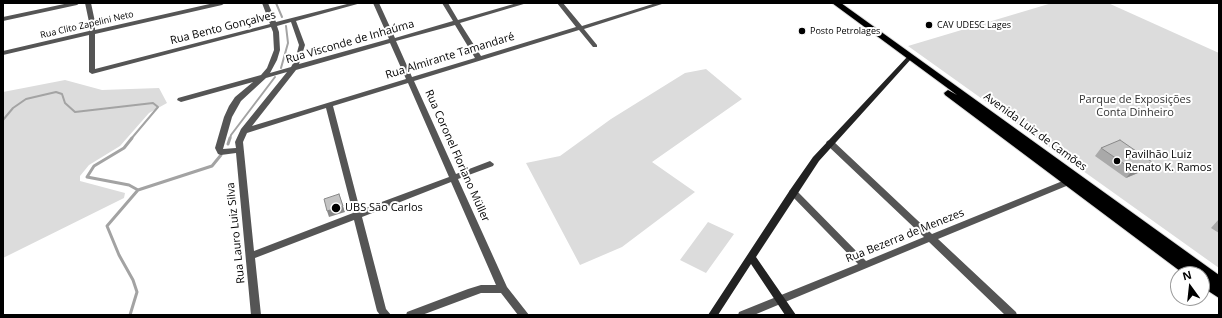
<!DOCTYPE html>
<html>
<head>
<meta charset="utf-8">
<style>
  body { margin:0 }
  #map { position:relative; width:1222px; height:318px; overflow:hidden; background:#fff; font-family:"Open Sans",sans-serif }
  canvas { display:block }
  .frame { position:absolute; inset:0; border:4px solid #000; pointer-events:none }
  .north { position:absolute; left:1170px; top:266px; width:40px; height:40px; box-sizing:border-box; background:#fff; border:1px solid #999; border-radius:50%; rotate:345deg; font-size:11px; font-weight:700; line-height:16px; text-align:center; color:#000 }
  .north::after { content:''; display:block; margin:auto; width:14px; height:18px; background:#000; clip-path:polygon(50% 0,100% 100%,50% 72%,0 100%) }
</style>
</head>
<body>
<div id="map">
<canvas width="1222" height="318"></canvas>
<div class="frame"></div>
<div class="north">N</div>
</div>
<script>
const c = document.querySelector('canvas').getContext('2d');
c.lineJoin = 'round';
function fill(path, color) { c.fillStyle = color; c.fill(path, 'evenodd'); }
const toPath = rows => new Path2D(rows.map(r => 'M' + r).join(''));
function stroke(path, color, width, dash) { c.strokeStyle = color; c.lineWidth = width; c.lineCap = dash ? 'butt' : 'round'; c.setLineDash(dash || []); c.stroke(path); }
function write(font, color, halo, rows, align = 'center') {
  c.font = font + ' "Open Sans",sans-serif'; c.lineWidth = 4; c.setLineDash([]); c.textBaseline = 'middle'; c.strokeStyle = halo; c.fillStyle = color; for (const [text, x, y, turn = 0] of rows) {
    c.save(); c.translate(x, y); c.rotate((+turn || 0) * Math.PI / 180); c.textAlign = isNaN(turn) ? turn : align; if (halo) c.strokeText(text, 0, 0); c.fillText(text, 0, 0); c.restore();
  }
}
const green = toPath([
  [1052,3,1108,3,1219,53,1219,268,908,46],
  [706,69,742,99,652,162,695,192,622,247,580,265,526,163,560,156,611,119,685,73],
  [65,80,102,90,159,88,167,103,149,113,120,146,89,165,80,176,80,181,125,193,124,198,3,258,3,92],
  [708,222,734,234,706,273,680,260]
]);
const streamFar1 = toPath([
  [276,3,282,17],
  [281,68,288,43,286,26],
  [3,120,13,108,26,99,56,92,62,94,65,103,75,112,153,103,158,107,131,139],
  [230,139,231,135,275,77]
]);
const stream = toPath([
  [228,144,230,138],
  [138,190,212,166,221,155],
  [130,315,137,292,133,280,119,255,107,226,138,190,129,185,87,177,94,166,124,148,132,138]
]);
const street = toPath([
  [69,3,80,3,77,5,3,21,3,17,69,3],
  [85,3,91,3,95,22,95,30,214,3,225,3,222,5,95,34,95,69,270,24,262,3,268,3,276,22,351,3,361,3,296,21,305,45,299,64,389,39,373,3,379,3,395,38,453,21,442,3,448,3,458,20,517,3,527,3,460,23,481,56,576,27,557,3,563,3,582,26,656,3,665,3,584,29,597,45,597,47,593,47,579,30,414,81,456,174,490,161,494,164,493,166,458,179,507,287,529,315,518,315,501,293,481,293,422,315,406,315,407,312,468,289,481,285,496,285,451,182,362,217,386,309,391,315,380,315,377,311,354,220,255,258,261,315,251,315,236,153,221,155,218,154,215,148,224,117,229,106,235,97,253,82,181,102,177,100,178,98,261,75,267,68,274,50,273,32,271,27,92,74,89,72,89,35,3,55,3,51,89,31,89,22,85,3],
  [291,22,299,45,295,60,291,67,270,73,277,60,280,50,279,32,277,26,291,22],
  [455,25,475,58,412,77,396,41,455,25],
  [390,43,406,79,252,126,296,70,390,43],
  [287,72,241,129,235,142,236,148,223,149,232,117,241,101,266,78,287,72],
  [408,83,449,177,360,210,333,106,408,83],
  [326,108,353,213,254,251,243,142,247,133,326,108],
  [830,140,833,141,932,234,1070,178,1076,178,1077,180,1076,182,938,239,1016,312,1017,315,1005,315,929,242,754,315,738,315,739,312,858,264,790,194,789,192,790,190,796,190,866,261,924,237,827,145,826,143,827,141,830,140]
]);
const secondary = toPath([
  [910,55,912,56,912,58,819,161,756,257,796,315,785,315,751,264,718,315,708,315,790,190,813,157,908,56,910,55]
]);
const primary = toPath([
  [832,3,841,3,1219,275,1219,286,1217,285,1219,286,1219,298,1202,287,1202,276,1205,277,1202,274,1198,272,1199,274,1184,274,945,95,944,93,948,90,957,95,832,3]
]);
const wall = toPath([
  [1101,148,1145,170,1126,178,1095,156],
  [1219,219,1219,233,1211,228]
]);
const shadedWall = toPath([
  [1152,162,1145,170,1126,178,1133,170],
  [339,194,345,212,329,217,327,211]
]);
const building = toPath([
  [1120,140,1152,162,1133,170,1101,148,1120,140],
  [339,194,343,206,327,211,324,199,339,194]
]);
const markers = [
  [929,25,4,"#000"],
  [802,31,4,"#000"],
  [1117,161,4,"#000"],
  [336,208,5,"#000"]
];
const farStreetnames = [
  ["Rua Clito Zapelini Neto",87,25,-13]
];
const farPoinames = [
  ["CAV UDESC Lages",937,25],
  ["Posto Petrolages",810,31]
];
const streetNames = [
  ["Rua Bento Gonçalves",223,28,-14],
  ["Rua Visconde de Inhaúma",350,42,-16],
  ["Rua Almirante Tamandaré",450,56,-17],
  ["Avenida Luiz de Camões",1035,132,36],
  ["Rua Coronel Floriano Müller",457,156,66],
  ["Rua Lauro Luiz Silva",236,233,-96],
  ["Rua Bezerra de Menezes",905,236,-22]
];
const parkNames = [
  ["Parque de Exposições",1135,100],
  ["Conta Dinheiro",1135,113]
];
const poiNames = [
  ["Pavilhão Luiz",1125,155],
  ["Renato K. Ramos",1125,168],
  ["UBS São Carlos",345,208]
];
fill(green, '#dcdcdc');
stroke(streamFar1, '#a3a3a3', 2);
stroke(stream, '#a3a3a3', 3);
stroke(primary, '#dbdbdb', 2);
fill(street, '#555');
fill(secondary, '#222');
fill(primary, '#000');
fill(wall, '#a9a9a9');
fill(shadedWall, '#898989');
fill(building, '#c4c4c4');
stroke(building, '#898989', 1);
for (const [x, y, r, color] of markers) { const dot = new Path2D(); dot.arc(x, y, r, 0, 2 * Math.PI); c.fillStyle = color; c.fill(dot); stroke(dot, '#fff', 1.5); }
write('9px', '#000', '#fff', farStreetnames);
write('9px', '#000', '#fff', farPoinames, 'left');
write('11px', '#000', '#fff', streetNames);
write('11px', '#333', '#fff', parkNames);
write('11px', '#000', '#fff', poiNames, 'left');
</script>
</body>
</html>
